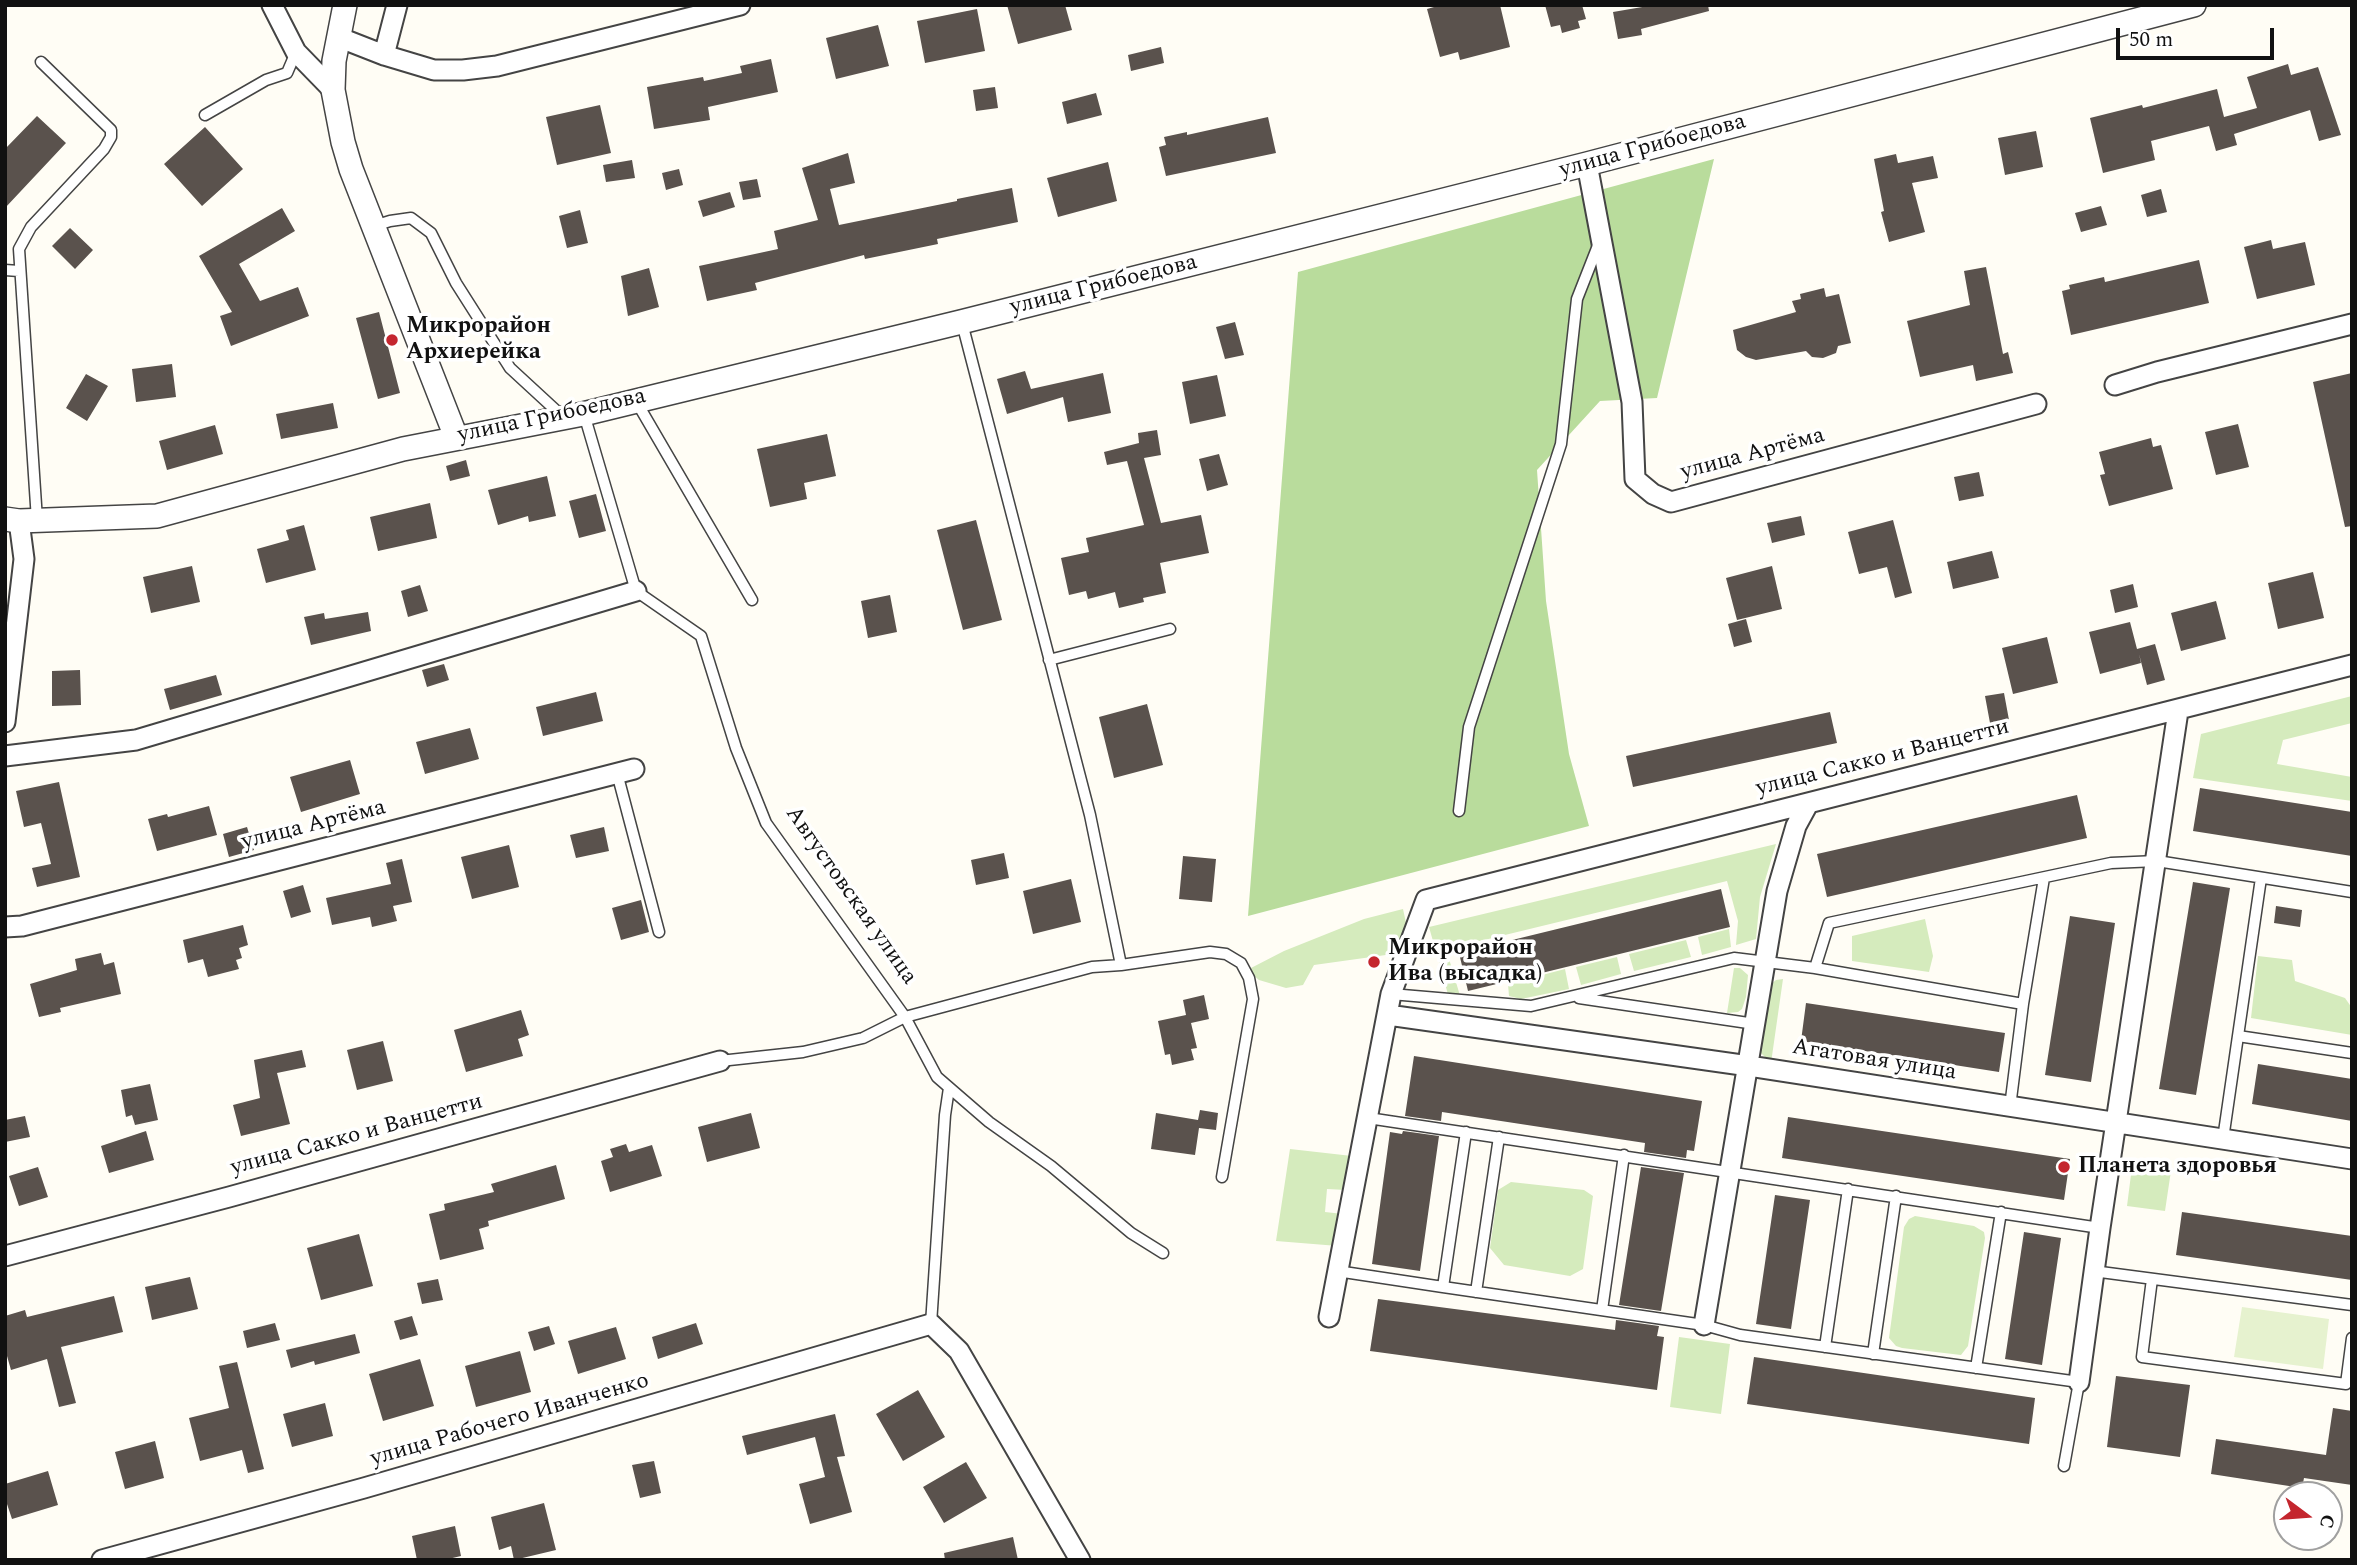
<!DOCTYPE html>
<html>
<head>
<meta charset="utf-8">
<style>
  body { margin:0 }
  #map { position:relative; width:2357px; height:1565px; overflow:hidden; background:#fffdf5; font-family:Spectral,serif }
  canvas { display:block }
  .frame { position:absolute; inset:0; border:7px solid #111; pointer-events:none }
  .north { position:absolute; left:2273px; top:1481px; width:70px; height:70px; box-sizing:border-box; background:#fff; border:2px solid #a0a0a0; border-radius:50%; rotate:106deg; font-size:19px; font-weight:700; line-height:28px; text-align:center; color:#111 }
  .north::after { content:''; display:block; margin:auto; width:24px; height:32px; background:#c4262e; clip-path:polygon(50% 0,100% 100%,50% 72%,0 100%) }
  .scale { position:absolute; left:2116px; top:28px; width:158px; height:32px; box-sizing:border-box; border:4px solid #111; border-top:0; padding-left:9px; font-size:21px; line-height:24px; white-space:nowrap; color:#111; -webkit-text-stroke:5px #fff; paint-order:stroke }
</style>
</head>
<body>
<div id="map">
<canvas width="2357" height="1565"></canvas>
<div class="frame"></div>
<div class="north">С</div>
<div class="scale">50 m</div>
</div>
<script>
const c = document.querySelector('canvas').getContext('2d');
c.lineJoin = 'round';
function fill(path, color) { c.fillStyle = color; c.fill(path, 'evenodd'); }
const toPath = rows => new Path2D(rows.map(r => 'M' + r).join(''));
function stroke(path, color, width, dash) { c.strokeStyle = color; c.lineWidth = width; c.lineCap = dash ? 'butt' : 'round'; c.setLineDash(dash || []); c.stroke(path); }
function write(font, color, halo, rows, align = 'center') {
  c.font = font + ' Spectral,serif'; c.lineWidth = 7; c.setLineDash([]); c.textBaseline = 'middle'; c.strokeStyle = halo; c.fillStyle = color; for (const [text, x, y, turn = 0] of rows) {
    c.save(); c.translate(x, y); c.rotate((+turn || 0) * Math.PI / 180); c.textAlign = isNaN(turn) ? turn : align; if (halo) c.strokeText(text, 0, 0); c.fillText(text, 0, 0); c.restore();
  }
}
const green = toPath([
  [2352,696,2352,723,2283,740,2277,764,2352,777,2352,801,2193,778,2201,734],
  [1776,844,1760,897,1756,939,1736,945,1738,921,1727,881,1472,943,1447,952,1461,999,1449,998,1429,927],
  [1403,909,1408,932,1400,953,1314,965,1303,985,1286,988,1259,980,1253,975,1251,968,1284,951,1364,919],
  [1925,919,1933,956,1929,972,1852,961,1852,936],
  [1729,929,1731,947,1702,955,1698,937],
  [1686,940,1691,957,1634,971,1629,954],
  [2258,956,2292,960,2295,981,2345,998,2352,1008,2352,1035,2251,1018],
  [1617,957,1621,974,1581,985,1576,967],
  [1734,968,1740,968,1748,975,1746,997,1742,1009,1738,1012,1727,1013],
  [1565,969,1569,989,1521,999,1509,996,1508,984],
  [1783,979,1771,1063,1760,1052,1770,985,1776,980],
  [1290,1149,1352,1156,1346,1190,1327,1189,1325,1212,1343,1214,1338,1246,1276,1241],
  [2133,1159,2172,1164,2165,1211,2127,1206],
  [1511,1182,1584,1190,1593,1196,1583,1269,1570,1276,1504,1265,1490,1248,1498,1190],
  [1915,1216,1974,1226,1984,1232,1985,1238,1968,1346,1961,1355,1902,1348,1896,1346,1889,1338,1904,1227,1909,1219],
  [1679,1337,1730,1344,1721,1414,1670,1407]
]);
const forest = toPath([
  [1714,159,1657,398,1600,401,1537,470,1546,601,1569,754,1589,826,1248,916,1298,272]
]);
const pitch = toPath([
  [2242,1307,2329,1319,2323,1369,2234,1357]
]);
const building = toPath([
  [1007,5,1065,5,1072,30,1018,44],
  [1441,5,1500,5,1510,47,1460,60,1458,52,1440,57,1427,9],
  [1545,5,1582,5,1586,19,1578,21,1580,28,1562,33,1560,25,1551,27],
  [1654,5,1708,5,1709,11,1641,29,1642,35,1618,39,1613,12],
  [977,9,985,51,925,63,917,21],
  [878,25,889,66,836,79,826,38],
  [1161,47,1164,63,1131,71,1128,55],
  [771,59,778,92,708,107,710,120,654,129,647,87,703,77,704,81,742,73,740,66],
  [2288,64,2291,75,2318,67,2341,135,2319,141,2310,110,2234,134,2237,145,2216,151,2209,126,2151,141,2155,160,2103,173,2090,118,2142,105,2143,108,2217,89,2224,117,2257,108,2247,77],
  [995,87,998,108,976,111,973,90],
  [1096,93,1102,115,1067,124,1062,102],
  [600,105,611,153,557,165,546,117],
  [37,116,66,143,5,208,5,149],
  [1268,117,1276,153,1166,176,1159,147,1166,145,1164,137,1187,132,1187,135],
  [205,127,243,169,202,206,164,164],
  [2036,131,2043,167,2005,175,1998,138],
  [848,153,855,183,830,189,839,225,957,201,957,199,1012,188,1018,222,937,239,938,244,865,259,864,255,755,283,757,290,707,301,699,266,778,249,774,231,818,220,802,168],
  [1896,154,1898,163,1933,156,1938,178,1912,183,1925,232,1889,242,1881,212,1884,211,1874,159],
  [632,160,635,178,606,182,603,165],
  [1108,162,1117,201,1058,217,1047,178],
  [679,169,683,185,666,190,662,173],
  [757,179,761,197,743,200,739,182],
  [2161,189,2167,212,2147,217,2141,195],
  [730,192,735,207,703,217,698,201],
  [2101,206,2107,225,2081,232,2075,213],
  [282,208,295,231,239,264,260,301,298,287,309,316,231,346,220,316,232,312,199,256],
  [580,210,588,243,567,248,559,216],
  [70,228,93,250,75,269,52,246],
  [2271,240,2273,249,2305,242,2315,285,2257,299,2244,247],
  [2199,260,2209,303,2071,335,2062,291,2070,289,2069,285,2104,277,2105,282],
  [1986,267,2003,354,2008,352,2013,373,1976,381,1973,365,1920,377,1907,321,1970,305,1964,271],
  [649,268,659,307,628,316,621,276],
  [1824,288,1826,297,1839,294,1851,343,1838,346,1836,353,1823,358,1812,357,1806,351,1756,360,1746,357,1737,350,1733,330,1796,312,1792,301,1801,299,1800,294],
  [379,312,400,393,378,399,356,318],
  [1235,322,1244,355,1225,359,1216,327],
  [172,364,176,397,136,402,132,369],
  [1025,371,1031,389,1103,373,1111,413,1068,422,1063,397,1007,414,997,379],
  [2352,373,2352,526,2345,527,2313,382],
  [86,374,108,386,87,421,66,408],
  [1217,375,1226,416,1190,424,1182,382],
  [333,403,338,428,281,439,276,414],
  [2238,424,2249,467,2216,475,2205,432],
  [215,425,223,454,167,470,159,441],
  [1157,430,1161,455,1144,458,1161,523,1201,515,1209,553,1160,563,1166,593,1143,598,1144,602,1119,608,1115,592,1088,599,1086,591,1069,595,1061,558,1089,552,1086,538,1144,525,1127,461,1107,465,1104,452,1139,443,1138,433],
  [827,434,836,476,804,483,807,499,770,507,757,449],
  [2151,438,2153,447,2161,445,2173,489,2109,506,2100,475,2105,474,2099,452],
  [1219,454,1228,485,1207,491,1199,459],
  [466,460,470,476,450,481,446,466],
  [1979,472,1984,496,1959,501,1954,477],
  [547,476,556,516,529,522,528,516,498,525,488,490],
  [596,494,606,531,579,538,569,501],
  [430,503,437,538,378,551,370,517],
  [1801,516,1805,535,1772,543,1767,523],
  [976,520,1002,620,963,630,937,530],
  [1893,520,1912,593,1895,598,1887,567,1859,574,1848,532],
  [304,525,316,570,266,583,257,549,289,540,286,530],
  [1992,551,1999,578,1953,589,1947,562],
  [192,566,200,602,151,613,143,577],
  [1772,566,1782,609,1737,620,1726,578],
  [2313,572,2324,618,2278,629,2268,583],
  [2133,584,2138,607,2115,613,2110,590],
  [420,585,428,611,408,617,401,591],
  [890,595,897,632,868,638,861,601],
  [2216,601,2226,639,2181,651,2171,613],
  [368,612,371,631,311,645,304,617,324,613,325,619],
  [1746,619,1752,642,1734,647,1728,624],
  [2130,622,2137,649,2155,644,2165,680,2147,685,2139,654,2141,663,2100,674,2089,632],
  [2047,637,2058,683,2013,694,2002,648],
  [444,664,449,680,427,687,422,670],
  [80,670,81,705,52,706,52,671],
  [216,675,222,695,170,710,164,689],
  [596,692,603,721,543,736,536,707],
  [2004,693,2009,720,1990,723,1985,696],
  [1147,704,1163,765,1114,778,1099,717],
  [1830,712,1837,743,1633,787,1626,756],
  [470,728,479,759,425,774,416,742],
  [350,760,360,794,301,812,290,777],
  [59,782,80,877,37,887,32,868,51,864,41,823,24,827,16,791],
  [2200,788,2352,812,2352,856,2193,831],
  [2077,795,2087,838,1827,897,1817,854],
  [209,806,217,835,157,851,148,819,167,814,168,817],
  [247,827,254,850,229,857,223,834],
  [604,827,609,851,576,858,570,835],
  [509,845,519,887,472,899,461,857],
  [1004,853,1009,878,976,885,971,860],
  [1183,856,1216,859,1212,902,1179,899],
  [402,859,412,902,393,906,397,921,372,927,370,917,332,925,326,898,391,884,386,863],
  [1071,879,1081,922,1033,934,1023,891],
  [2193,882,2230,888,2196,1095,2159,1089],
  [303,885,311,912,291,918,283,891],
  [1721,889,1730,927,1468,991,1459,953],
  [641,900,649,932,621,940,612,908],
  [2276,906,2302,910,2300,927,2274,923],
  [2070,916,2115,923,2091,1082,2045,1075],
  [243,925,248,945,239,948,242,958,236,960,239,969,208,977,203,959,188,963,183,940],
  [101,953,104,965,114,962,121,994,60,1008,61,1012,39,1017,30,984,77,970,75,959],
  [1204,995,1209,1019,1191,1023,1197,1048,1191,1049,1194,1060,1172,1065,1170,1054,1165,1055,1158,1021,1186,1015,1183,1000],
  [1806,1003,2005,1033,1999,1072,1801,1041],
  [521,1010,529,1035,518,1039,523,1056,466,1072,454,1030],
  [383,1041,393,1081,357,1090,347,1050],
  [302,1050,306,1067,277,1073,290,1124,241,1136,233,1105,260,1098,254,1060],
  [1414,1056,1702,1101,1694,1151,1687,1150,1686,1158,1644,1152,1645,1143,1442,1112,1441,1121,1405,1116],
  [2258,1064,2352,1079,2352,1121,2252,1104],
  [150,1084,158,1120,135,1125,132,1115,126,1117,121,1090],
  [1200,1110,1218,1113,1216,1130,1199,1128,1195,1155,1151,1149,1156,1113,1198,1120],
  [751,1113,760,1148,707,1162,698,1127],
  [25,1116,30,1137,5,1142,5,1120],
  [1788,1117,2070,1159,2064,1200,1782,1158],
  [146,1131,154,1160,109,1173,101,1146],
  [1403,1131,1439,1136,1420,1271,1372,1264,1390,1132,1402,1134],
  [626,1144,629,1152,652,1145,662,1176,610,1192,601,1161,613,1157,610,1149],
  [556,1165,565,1199,488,1221,489,1226,479,1229,484,1249,440,1260,429,1214,445,1210,444,1204,494,1192,491,1184],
  [38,1167,48,1197,19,1206,9,1176],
  [1641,1167,1684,1173,1661,1311,1619,1305],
  [1775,1195,1810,1200,1791,1329,1756,1324],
  [2182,1212,2352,1236,2352,1280,2176,1255],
  [2024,1232,2061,1238,2042,1365,2005,1359],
  [359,1234,373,1286,321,1300,307,1248],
  [190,1277,198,1309,152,1320,145,1287],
  [438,1279,443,1300,422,1304,417,1283],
  [114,1296,123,1332,61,1347,76,1403,59,1407,47,1359,11,1370,5,1349,5,1316,25,1310,27,1317],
  [1378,1299,1615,1330,1616,1320,1659,1326,1657,1336,1664,1337,1657,1390,1370,1351],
  [412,1316,418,1335,400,1340,394,1321],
  [275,1323,280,1340,247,1348,243,1331],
  [696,1323,703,1344,658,1359,652,1337],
  [549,1326,555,1344,534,1351,528,1332],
  [616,1327,626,1359,578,1374,568,1341],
  [355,1334,360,1353,315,1365,314,1361,291,1368,286,1350],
  [520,1351,531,1392,476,1407,465,1366],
  [1754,1357,2035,1398,2029,1444,1747,1404],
  [420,1359,434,1406,383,1421,369,1374],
  [237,1362,264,1469,248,1473,242,1450,200,1461,189,1418,229,1408,219,1366],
  [2116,1376,2190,1385,2180,1457,2107,1447],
  [918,1390,945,1437,903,1461,876,1414],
  [325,1403,333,1436,292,1447,283,1414],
  [2333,1408,2352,1411,2352,1485,2304,1478,2302,1488,2211,1474,2216,1439,2326,1455],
  [835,1414,845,1456,837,1457,852,1512,810,1524,799,1484,825,1477,815,1437,747,1455,742,1436],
  [155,1441,164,1478,125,1489,115,1452],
  [654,1461,661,1493,640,1498,632,1465],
  [966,1462,987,1498,944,1523,923,1487],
  [48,1471,58,1505,12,1519,5,1498,5,1484],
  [544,1503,556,1550,514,1560,511,1546,499,1550,491,1517],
  [455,1526,461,1556,444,1560,417,1560,412,1536],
  [1013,1537,1018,1560,945,1560,944,1553]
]);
const service = toPath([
  [205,115,266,80,287,73,296,52],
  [374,226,390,221,411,218,431,233,456,283,510,368,561,415],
  [5,270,19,271],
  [962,323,1090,815,1121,965,1210,952,1226,954,1241,963,1249,978,1253,999,1222,1177],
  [636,401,752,600],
  [584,414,636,591,701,636,736,748,766,823,905,1017,937,1077,989,1122,1051,1166,1131,1233,1163,1253],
  [37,520,19,249,31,227,104,149,111,137,111,130,41,62],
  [1049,660,1170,629],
  [617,773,659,932],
  [1459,811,1469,727,1561,444,1577,299,1599,243],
  [1815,968,2023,1004],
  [1391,994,1531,1006,1734,958,1815,968,1829,923,2111,863,2157,861,2352,892],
  [1579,998,1755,1024],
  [2238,1036,2352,1053],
  [720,1061,803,1052,863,1038,905,1017,1092,967,1121,965],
  [2010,1107,2023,1004,2044,878],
  [1368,1118,2100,1228],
  [1466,1132,1443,1287,1704,1325,1740,1335,2079,1382,2064,1466],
  [2223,1139,2261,878],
  [1337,1271,1443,1287],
  [2093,1271,2352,1305],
  [2152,1279,2142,1357,2346,1384,2352,1338],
  [1476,1292,1499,1137],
  [1602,1310,1624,1155],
  [931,1324,945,1115,949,1088],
  [1825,1347,1848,1189],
  [1873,1354,1896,1196],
  [1976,1368,2001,1212]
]);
const minor = toPath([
  [272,5,296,52,333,90],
  [338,37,384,55,434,70,463,70,497,66,740,5],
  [384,55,397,5],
  [1587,164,1632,402,1635,479,1653,494,1671,502,2036,404],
  [2115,385,2157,372,2352,324],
  [5,722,24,559,19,521],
  [5,756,136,740,636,591],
  [5,927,22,926,634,769],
  [1388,1015,1749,1066,2352,1159],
  [5,1256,229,1197,720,1061],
  [1329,1317,1391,994,1426,900,2352,665],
  [1704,1325,1777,891,1796,826,1808,804],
  [2079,1382,2100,1228,2178,711],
  [102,1560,364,1488,931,1324,959,1351,1080,1560]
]);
const tertiary = toPath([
  [345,5,334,61,333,90,343,142,351,169,456,437],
  [5,519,19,521,157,516,403,449,583,414,961,322,1587,164,2194,5]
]);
const markers = [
  [392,340,7,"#c4262e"],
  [1374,962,7,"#c4262e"],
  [2064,1167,7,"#c4262e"]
];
const streetNames = [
  ["улица Грибоедова",1653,147,-15],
  ["улица Грибоедова",1104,286,-14],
  ["улица Грибоедова",552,417,-12],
  ["улица Артёма",1753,455,-15],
  ["улица Сакко и Ванцетти",1883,759,-14],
  ["улица Артёма",314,826,-14],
  ["Августовская улица",850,896,55],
  ["Агатовая улица",1874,1061,9],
  ["улица Сакко и Ванцетти",357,1136,-15],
  ["улица Рабочего Иванченко",510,1421,-16]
];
const poiNames = [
  ["Микрорайон",406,327],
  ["Архиерейка",406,353],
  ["Микрорайон",1388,949],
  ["Ива (высадка)",1388,975],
  ["Планета здоровья",2078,1167]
];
fill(green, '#d5ebbd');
fill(forest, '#b9dc9c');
fill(pitch, '#e6f2cf');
fill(building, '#5a524d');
stroke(service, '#444', 13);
stroke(minor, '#444', 23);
stroke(tertiary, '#444', 26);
stroke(service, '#fff', 10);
stroke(minor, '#fff', 19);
stroke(tertiary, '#fff', 23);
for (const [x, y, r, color] of markers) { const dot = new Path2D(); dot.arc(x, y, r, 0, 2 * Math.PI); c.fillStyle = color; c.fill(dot); stroke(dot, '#fff', 2.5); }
write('23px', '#111', '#fff', streetNames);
write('bold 23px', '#111', '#fff', poiNames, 'left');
</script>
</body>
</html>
